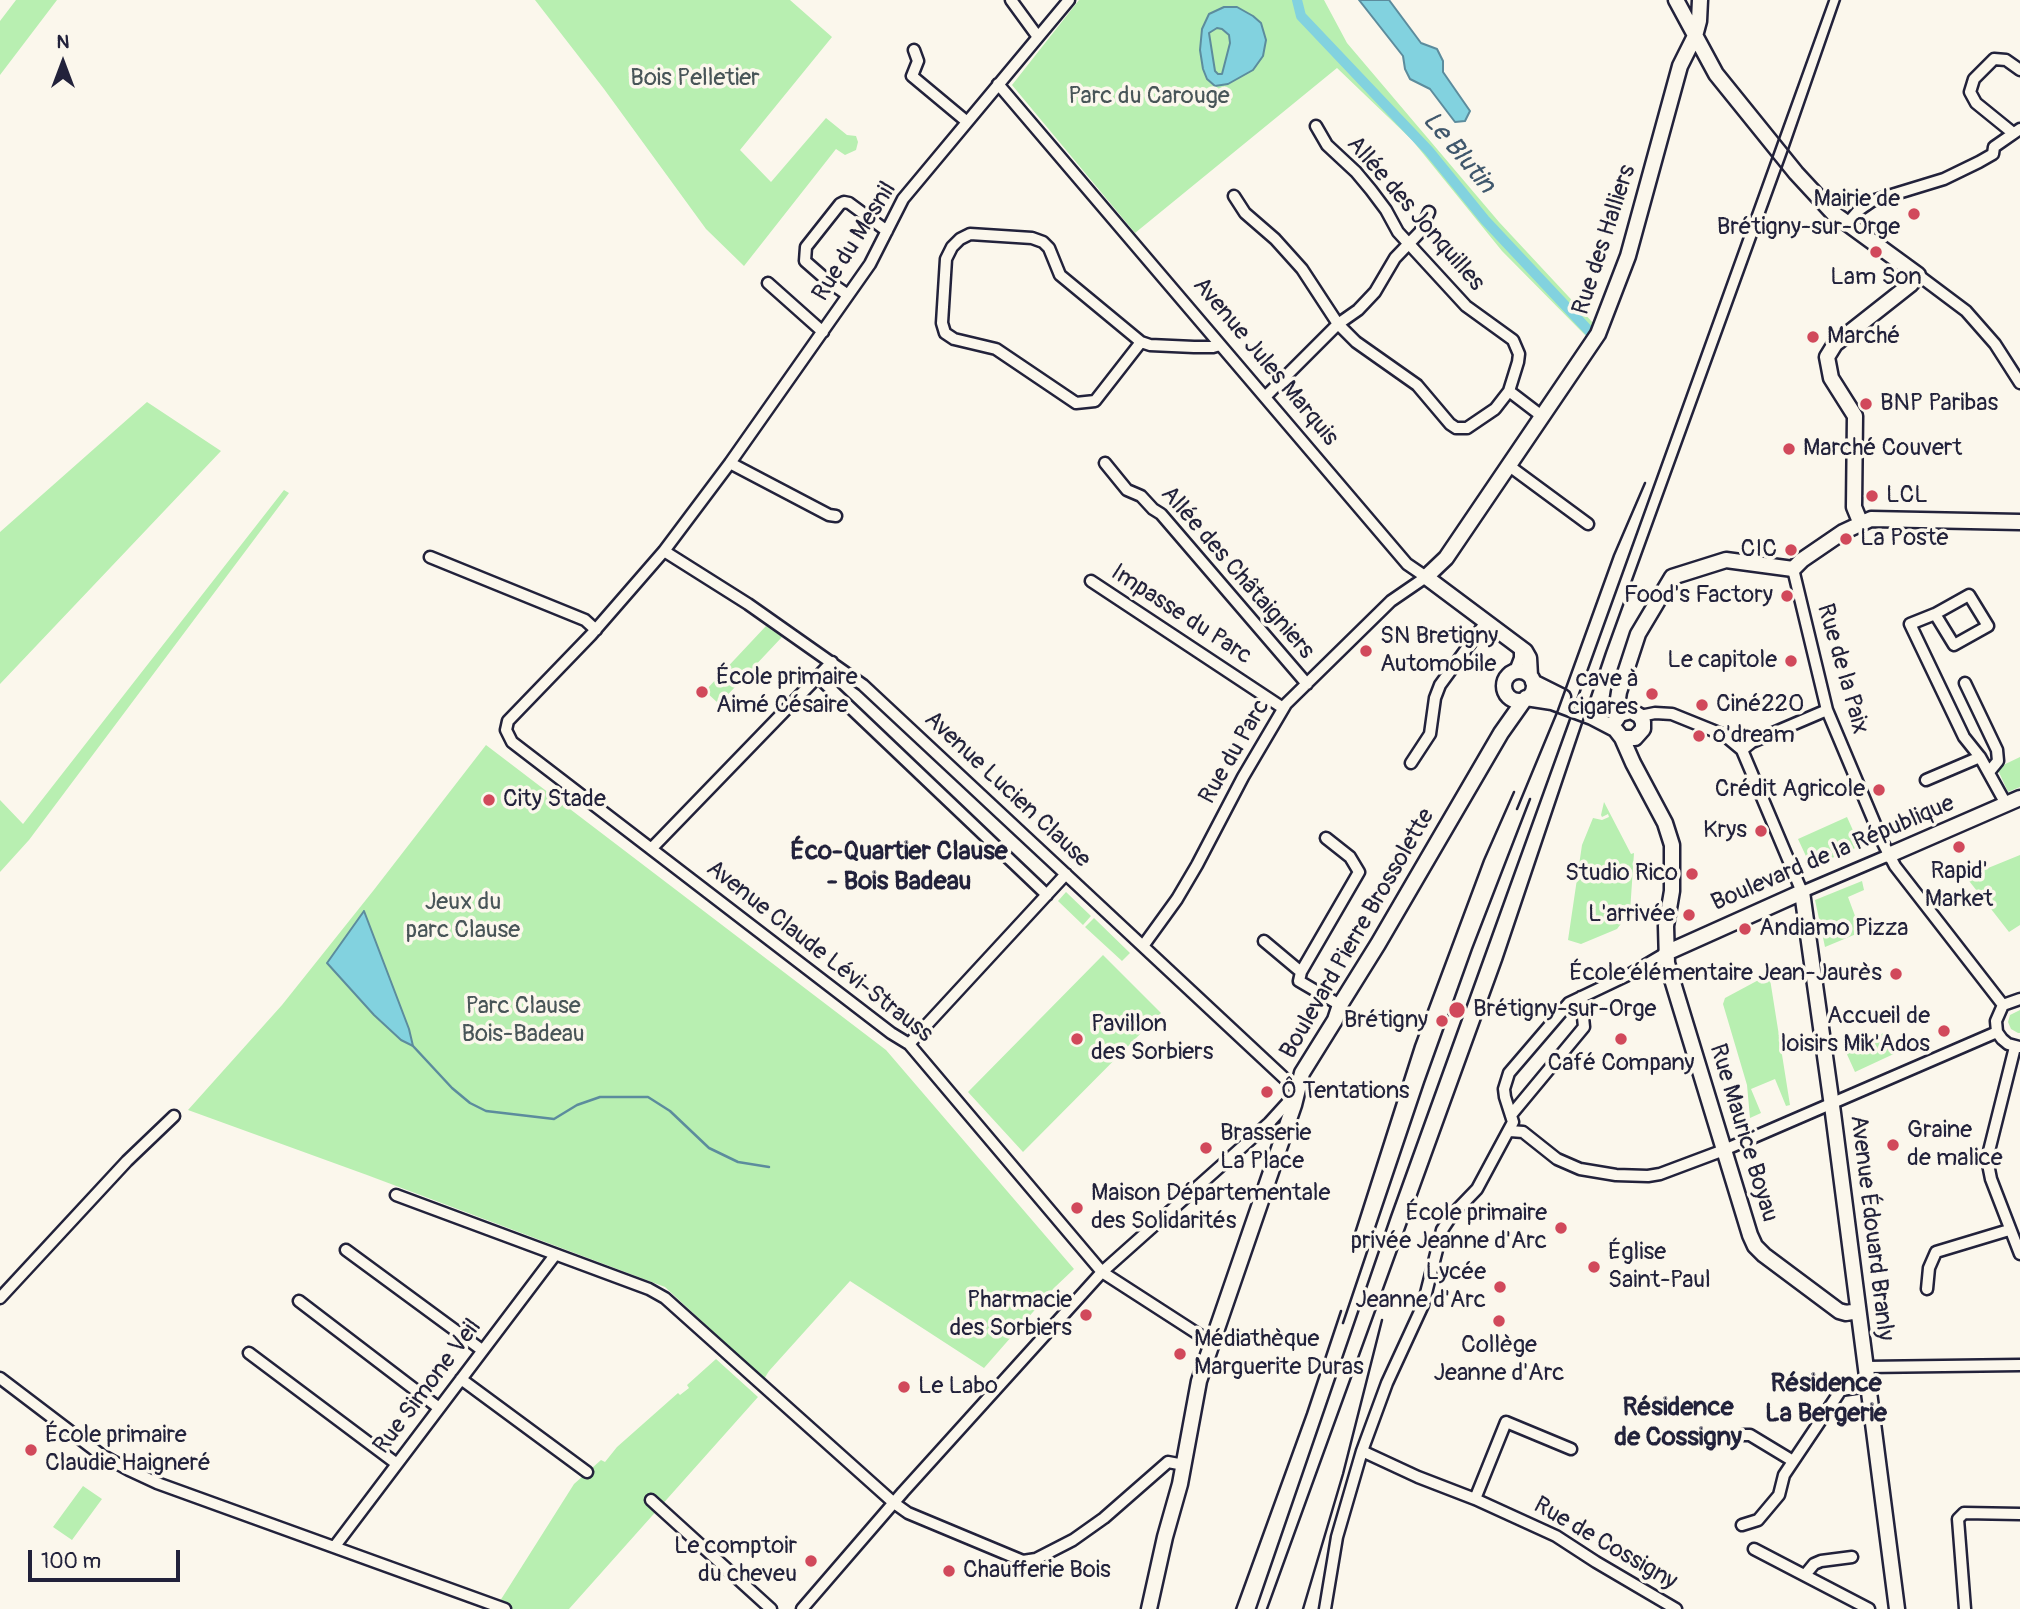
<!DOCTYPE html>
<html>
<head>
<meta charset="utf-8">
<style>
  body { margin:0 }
  #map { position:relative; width:2020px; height:1609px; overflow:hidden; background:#fbf7ec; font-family:Pangolin,sans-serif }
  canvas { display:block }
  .north { position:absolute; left:28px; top:28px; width:70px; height:70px; -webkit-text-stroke:5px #fbf7ec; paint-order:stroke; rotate:0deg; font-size:19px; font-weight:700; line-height:28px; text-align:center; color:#22223b }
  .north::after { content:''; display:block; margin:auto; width:24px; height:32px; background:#22223b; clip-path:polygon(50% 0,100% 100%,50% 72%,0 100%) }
  .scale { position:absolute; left:28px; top:1550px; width:152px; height:32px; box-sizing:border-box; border:4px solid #22223b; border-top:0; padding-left:9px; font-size:21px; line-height:24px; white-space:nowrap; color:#22223b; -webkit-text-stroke:5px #fbf7ec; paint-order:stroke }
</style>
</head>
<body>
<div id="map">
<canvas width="2020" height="1609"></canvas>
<div class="north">N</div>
<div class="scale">100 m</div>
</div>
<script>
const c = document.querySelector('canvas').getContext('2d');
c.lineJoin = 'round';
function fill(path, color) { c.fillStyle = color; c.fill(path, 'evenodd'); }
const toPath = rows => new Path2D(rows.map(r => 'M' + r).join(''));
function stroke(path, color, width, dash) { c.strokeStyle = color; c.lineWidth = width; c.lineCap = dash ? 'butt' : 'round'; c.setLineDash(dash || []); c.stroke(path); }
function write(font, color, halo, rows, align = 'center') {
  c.font = font + ' Pangolin,sans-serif'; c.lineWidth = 7; c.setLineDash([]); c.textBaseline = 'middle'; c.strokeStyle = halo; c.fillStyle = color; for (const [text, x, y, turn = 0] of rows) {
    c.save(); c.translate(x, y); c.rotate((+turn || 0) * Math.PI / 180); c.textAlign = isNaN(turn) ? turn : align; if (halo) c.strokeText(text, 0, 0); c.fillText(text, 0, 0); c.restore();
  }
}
const green = toPath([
  [16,0,57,0,0,75,0,21],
  [535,0,790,0,832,37,740,150,771,182,826,118,847,135,856,136,858,142,856,150,845,155,836,149,744,266,706,229,604,89],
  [1079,0,1324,0,1347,43,1499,222,1595,325,1587,337,1502,251,1412,140,1337,68,1135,233,1012,85],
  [147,402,221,451,0,684,0,532],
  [284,490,289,493,29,840,0,872,0,800,23,824],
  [766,626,782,637,719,704,705,691],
  [486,745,886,1050,1074,1269,1054,1288,984,1368,850,1281,769,1371,764,1379,665,1287,367,1175,188,1110,282,1005,373,891],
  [2020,757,2020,787,2008,792,1997,768],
  [1604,802,1631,854,1634,853,1630,912,1617,929,1581,944,1568,940,1582,845,1593,818,1602,820,1609,817,1608,814,1602,817,1601,815],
  [1847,817,1860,846,1811,867,1798,839],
  [2020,855,2020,925,2009,932,1966,877],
  [1862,881,1864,890,1848,897,1861,932,1825,947,1815,900],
  [1066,892,1091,916,1083,925,1058,901],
  [1094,918,1130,953,1122,961,1085,927],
  [1103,955,1161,1013,1023,1152,968,1092],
  [1766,976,1770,979,1790,1105,1786,1106,1775,1079,1751,1089,1761,1113,1750,1118,1747,1085,1723,1004,1725,998],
  [2020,1010,2020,1033,2018,1033,2011,1029,2008,1022,2010,1015],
  [1888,1031,1898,1052,1855,1072,1845,1050],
  [716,1359,758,1397,569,1609,513,1609,500,1601,574,1484,601,1460,605,1462,617,1447,678,1393,680,1395,689,1388,687,1385],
  [83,1486,102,1499,72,1540,53,1527]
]);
const water = toPath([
  [1359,0,1389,0,1421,43,1437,49,1443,61,1443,72,1470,111,1465,121,1455,122,1430,89,1410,79,1405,69,1403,56,1359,0],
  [1224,7,1237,7,1253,16,1261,23,1266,40,1263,56,1253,70,1228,84,1215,86,1207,79,1203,69,1200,50,1202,29,1209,14,1224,7],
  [1217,28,1222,29,1229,35,1230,43,1222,74,1218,74,1215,71,1209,33,1217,28],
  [364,911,409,1029,413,1046,401,1040,374,1015,327,963,364,911]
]);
const stream = toPath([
  [413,1046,452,1088,470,1103,486,1111,554,1119,577,1105,600,1097,648,1097,670,1111,709,1148,738,1162,769,1167]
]);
const canal = toPath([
  [1297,0,1301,16,1429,151,1485,220,1590,332]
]);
const street = toPath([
  [1011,0,1038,37],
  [1069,0,903,199,870,264,730,463,664,551,591,635,508,721,506,730,512,742,891,1033,909,1044,1102,1272,1212,1343],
  [914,50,918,61,912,76,966,121],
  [998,84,1407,564,1426,577,1391,601,1286,704,1243,777,1197,865,1177,899,1143,946],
  [2013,133,1976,103,1970,92,1974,79,1994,59,2006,60,2020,70],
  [1234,196,1245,213,1275,239,1302,269,1338,324,1356,342,1417,385,1450,424,1456,428,1467,428,1495,409,1509,391,1518,362,1519,354,1513,340,1466,306,1398,232,1386,210,1371,190,1356,172,1327,145,1316,126],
  [1847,224,1859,210,1872,201,1944,179,1979,162,1993,154,1994,147,2020,129],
  [1918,275,1966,311,1995,344,2020,383],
  [768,283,823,332],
  [848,295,829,282,805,261,806,247,840,204,844,202,849,203,887,231],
  [1141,342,1095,401,1076,403,996,349,954,339,945,333,942,323,946,259,952,247,960,239,970,234,1032,238,1043,242,1049,248,1060,275,1141,342,1150,345,1194,347,1213,347,1220,345],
  [1509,391,1543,417],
  [1265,397,1338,324,1358,310,1375,292,1395,258,1420,232,1429,212],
  [730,463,829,515,836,516],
  [1105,463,1127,490,1141,496,1153,509,1161,514,1307,684],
  [1508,465,1588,524],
  [664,551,748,604,863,685,1298,1091,1269,1123,1102,1272,903,1492,802,1609],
  [430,557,585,620,596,630],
  [1793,569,1827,710,1883,843,1895,866,2003,1005],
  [1091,581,1283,708],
  [1935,614,1954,645,1988,626,1969,595,1935,614,1910,624,1964,737,1980,757,2006,804],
  [1515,671,1520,658,1520,647],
  [817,676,1047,895],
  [1965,683,1997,750,1998,761,1989,772],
  [1640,716,1655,713,1672,714,1724,735,1742,750,1802,892,1889,855],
  [1742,750,1752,742,1827,710],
  [1411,763,1430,734,1435,698,1440,685,1486,622],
  [1926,780,1980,757],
  [1326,838,1350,857,1359,872,1301,972,1299,981,1340,1005],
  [652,848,832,662],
  [1264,941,1301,972],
  [909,1044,1066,874],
  [2015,1047,1987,1159,1991,1179,2020,1254],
  [2019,1047,2008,1044,2002,1039,1997,1032,1996,1021,2003,1005,2020,999],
  [1511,1115,1584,1027,1581,997],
  [1510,1131,1523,1132,1557,1159,1580,1169,1616,1175,1648,1176,1660,1174,1724,1150,1997,1032],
  [396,1195,649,1289,665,1298,894,1503,908,1513,1023,1561,1036,1559,1073,1540,1104,1518,1168,1462,1184,1465],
  [346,1250,482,1350],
  [1927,1289,1929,1268,1936,1252,2009,1230],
  [0,1298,127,1161,174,1116],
  [299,1301,439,1408],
  [249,1353,397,1464],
  [1866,1367,2020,1365],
  [0,1378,100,1454,129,1470,157,1483,505,1609],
  [461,1379,587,1472],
  [1742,1435,1750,1435,1793,1461],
  [1362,1451,1418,1477,1475,1499,1556,1536,1596,1562,1676,1609],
  [1475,1499,1506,1422,1571,1449],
  [651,1500,771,1609],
  [1742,1525,1758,1520,1779,1495,1784,1475,1841,1390,1868,1386],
  [335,1546,555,1255],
  [1754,1549,1869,1609],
  [1805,1575,1814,1564,1821,1561,1852,1557],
  [1325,1609,1337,1537,1362,1451,1387,1383,1423,1305,1442,1230,1452,1215,1477,1189,1513,1122,1505,1097,1504,1089,1509,1073,1569,1003,1632,973,1666,953],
  [1965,1609,1958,1519,1964,1513,2020,1514]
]);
const secondary = toPath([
  [1676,0,1716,74,1796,173,1833,213,1918,275,1911,284,1835,344,1827,357,1831,378,1855,416,1854,507,1861,524],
  '1504 686a15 15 0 1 1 30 0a15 15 0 1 1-30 0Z',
  [1530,676,1529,658,1525,651,1426,577,1446,558,1598,334,1628,256,1680,66,1695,36,1699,21,1700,0],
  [1533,682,1563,697],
  [1526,698,1552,702,1592,717,1615,729,1622,738,1633,763,1665,823,1672,845,1672,891,1666,926,1667,963,1750,1235,1755,1246,1764,1255,1839,1311,1846,1313,1858,1311],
  [1620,714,1617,705,1619,692,1638,634,1672,577,1726,560,1793,569,1802,560,1843,532,1871,519,2020,522],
  [1616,720,1620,714,1631,711,1640,716,1643,722,1643,729,1635,738,1622,738],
  [1889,855,2020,798],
  [1666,953,1802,892,1833,1113,1897,1609],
  [1149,1609,1165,1537,1180,1484,1199,1381,1294,1105,1302,1073,1335,1020,1340,1005,1378,944,1501,733,1525,699]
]);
const rail = toPath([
  [1517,809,1558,710,1614,555,1645,483],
  [1355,1233,1415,1045,1484,860,1514,792],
  [1343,1323,1424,1083,1472,949,1530,799],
  [1236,1609,1307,1413,1341,1311],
  [1256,1609,1391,1216,1829,0],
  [1267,1609,1502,961,1606,652,1788,150,1840,0],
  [1303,1609,1343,1474,1382,1320]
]);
const markers = [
  [1914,214,7,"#d1495b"],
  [1876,252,7,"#d1495b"],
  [1813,337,7,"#d1495b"],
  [1866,404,7,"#d1495b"],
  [1789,449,7,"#d1495b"],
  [1872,496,7,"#d1495b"],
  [1846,539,7,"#d1495b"],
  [1791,550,7,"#d1495b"],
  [1787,596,7,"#d1495b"],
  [1366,651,7,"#d1495b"],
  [1791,661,7,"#d1495b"],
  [702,692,7,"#d1495b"],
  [1652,694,7,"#d1495b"],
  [1702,705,7,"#d1495b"],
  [1699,736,7,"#d1495b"],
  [1879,790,7,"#d1495b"],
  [489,800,7,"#d1495b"],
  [1761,831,7,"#d1495b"],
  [1959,847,7,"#d1495b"],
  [1692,874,7,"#d1495b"],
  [1689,915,7,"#d1495b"],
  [1745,929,7,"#d1495b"],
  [1896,974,7,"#d1495b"],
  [1457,1010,9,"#d1495b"],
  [1442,1021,7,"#d1495b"],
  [1944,1031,7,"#d1495b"],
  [1077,1039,7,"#d1495b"],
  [1621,1039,7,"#d1495b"],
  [1267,1092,7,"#d1495b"],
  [1893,1145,7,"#d1495b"],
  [1206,1148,7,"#d1495b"],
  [1077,1208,7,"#d1495b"],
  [1561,1228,7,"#d1495b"],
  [1594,1267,7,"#d1495b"],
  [1500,1287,7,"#d1495b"],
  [1086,1315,7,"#d1495b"],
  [1499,1321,7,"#d1495b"],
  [1180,1354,7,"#d1495b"],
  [904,1387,7,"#d1495b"],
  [31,1450,7,"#d1495b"],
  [811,1561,7,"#d1495b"],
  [949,1571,7,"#d1495b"]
];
const parkNames = [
  ["Bois Pelletier",695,79],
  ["Parc du Carouge",1149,97],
  ["Jeux du",463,903],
  ["parc Clause",463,931],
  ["Parc Clause",523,1007],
  ["Bois-Badeau",523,1035]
];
const poiNames = [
  ["Mairie de",1900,200,"right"],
  ["Brétigny-sur-Orge",1900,228,"right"],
  ["Lam Son",1876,278,"center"],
  ["Marché",1827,337],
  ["BNP Paribas",1880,404],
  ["Marché Couvert",1803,449],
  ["LCL",1886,496],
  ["La Poste",1860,539],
  ["CIC",1777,550,"right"],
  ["Food's Factory",1773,596,"right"],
  ["SN Bretigny",1380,637],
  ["Automobile",1380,665],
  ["Le capitole",1777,661,"right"],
  ["École primaire",716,678],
  ["Aimé Césaire",716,706],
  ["cave à",1638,680,"right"],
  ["cigares",1638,708,"right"],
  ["Ciné220",1716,705],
  ["o'dream",1713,736],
  ["Crédit Agricole",1865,790,"right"],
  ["City Stade",503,800],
  ["Krys",1747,831,"right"],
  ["Rapid'",1959,872,"center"],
  ["Market",1959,900,"center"],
  ["Studio Rico",1678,874,"right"],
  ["L'arrivée",1675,915,"right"],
  ["Andiamo Pizza",1759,929],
  ["École élémentaire Jean-Jaurès",1882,974,"right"],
  ["Brétigny-sur-Orge",1473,1010],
  ["Accueil de",1930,1017,"right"],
  ["loisirs Mik'Ados",1930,1045,"right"],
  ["Brétigny",1428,1021,"right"],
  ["Pavillon",1091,1025],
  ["des Sorbiers",1091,1053],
  ["Café Company",1621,1064,"center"],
  ["Ô Tentations",1281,1092],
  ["Graine",1907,1131],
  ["de malice",1907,1159],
  ["Brasserie",1220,1134],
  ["La Place",1220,1162],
  ["Maison Départementale",1091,1194],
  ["des Solidarités",1091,1222],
  ["École primaire",1547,1214,"right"],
  ["privée Jeanne d'Arc",1547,1242,"right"],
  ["Église",1608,1253],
  ["Saint-Paul",1608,1281],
  ["Lycée",1486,1273,"right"],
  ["Jeanne d'Arc",1486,1301,"right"],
  ["Pharmacie",1072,1301,"right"],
  ["des Sorbiers",1072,1329,"right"],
  ["Médiathèque",1194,1340],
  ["Marguerite Duras",1194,1368],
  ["Collège",1499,1346,"center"],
  ["Jeanne d'Arc",1499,1374,"center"],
  ["Le Labo",918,1387],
  ["École primaire",45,1436],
  ["Claudie Haigneré",45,1464],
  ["Le comptoir",797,1547,"right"],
  ["du cheveu",797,1575,"right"],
  ["Chaufferie Bois",963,1571]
];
const streetNames = [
  ["Allée des Jonquilles",1415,214,49],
  ["Rue des Halliers",1605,240,-72],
  ["Rue du Mesnil",855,242,-58],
  ["Avenue Jules Marquis",1265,362,50],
  ["Allée des Châtaigniers",1237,573,49],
  ["Impasse du Parc",1181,615,33],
  ["Rue de la Paix",1842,669,74],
  ["Rue du Parc",1235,752,-60],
  ["Avenue Lucien Clause",1007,790,43],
  ["Boulevard de la République",1833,854,-23],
  ["Boulevard Pierre Brossolette",1358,934,-60],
  ["Avenue Claude Lévi-Strauss",819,952,38],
  ["Rue Maurice Boyau",1743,1133,73],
  ["Avenue Édouard Branly",1871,1228,83],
  ["Rue Simone Veil",428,1387,-53],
  ["Rue de Cossigny",1605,1544,30]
];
const waterNames = [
  ["Le Blutin",1458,153,50]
];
const neighbourhoodNames = [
  ["Éco-Quartier Clause",899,852],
  ["- Bois Badeau",899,882],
  ["Résidence",1826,1384],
  ["La Bergerie",1826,1414],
  ["Résidence",1678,1408],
  ["de Cossigny",1678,1438]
];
fill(green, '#b8efb1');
fill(water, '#82d2df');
stroke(water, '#5c8c9d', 2);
stroke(stream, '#5c8c9d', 2.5);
stroke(canal, '#82d2df', 10);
stroke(street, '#22223b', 15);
stroke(secondary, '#22223b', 19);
stroke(street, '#fbf7ec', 10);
stroke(secondary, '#fbf7ec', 14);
stroke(rail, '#22223b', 2.5);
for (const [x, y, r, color] of markers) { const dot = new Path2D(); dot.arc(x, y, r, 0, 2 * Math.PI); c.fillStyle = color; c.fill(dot); stroke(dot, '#fbf7ec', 2.5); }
write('24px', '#485558', '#fbf7ec', parkNames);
write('24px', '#22223b', '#fbf7ec', poiNames, 'left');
write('24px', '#22223b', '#fbf7ec', streetNames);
write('italic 26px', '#3f576c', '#fbf7ec', waterNames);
write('bold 26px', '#22223b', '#fbf7ec', neighbourhoodNames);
</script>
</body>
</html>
